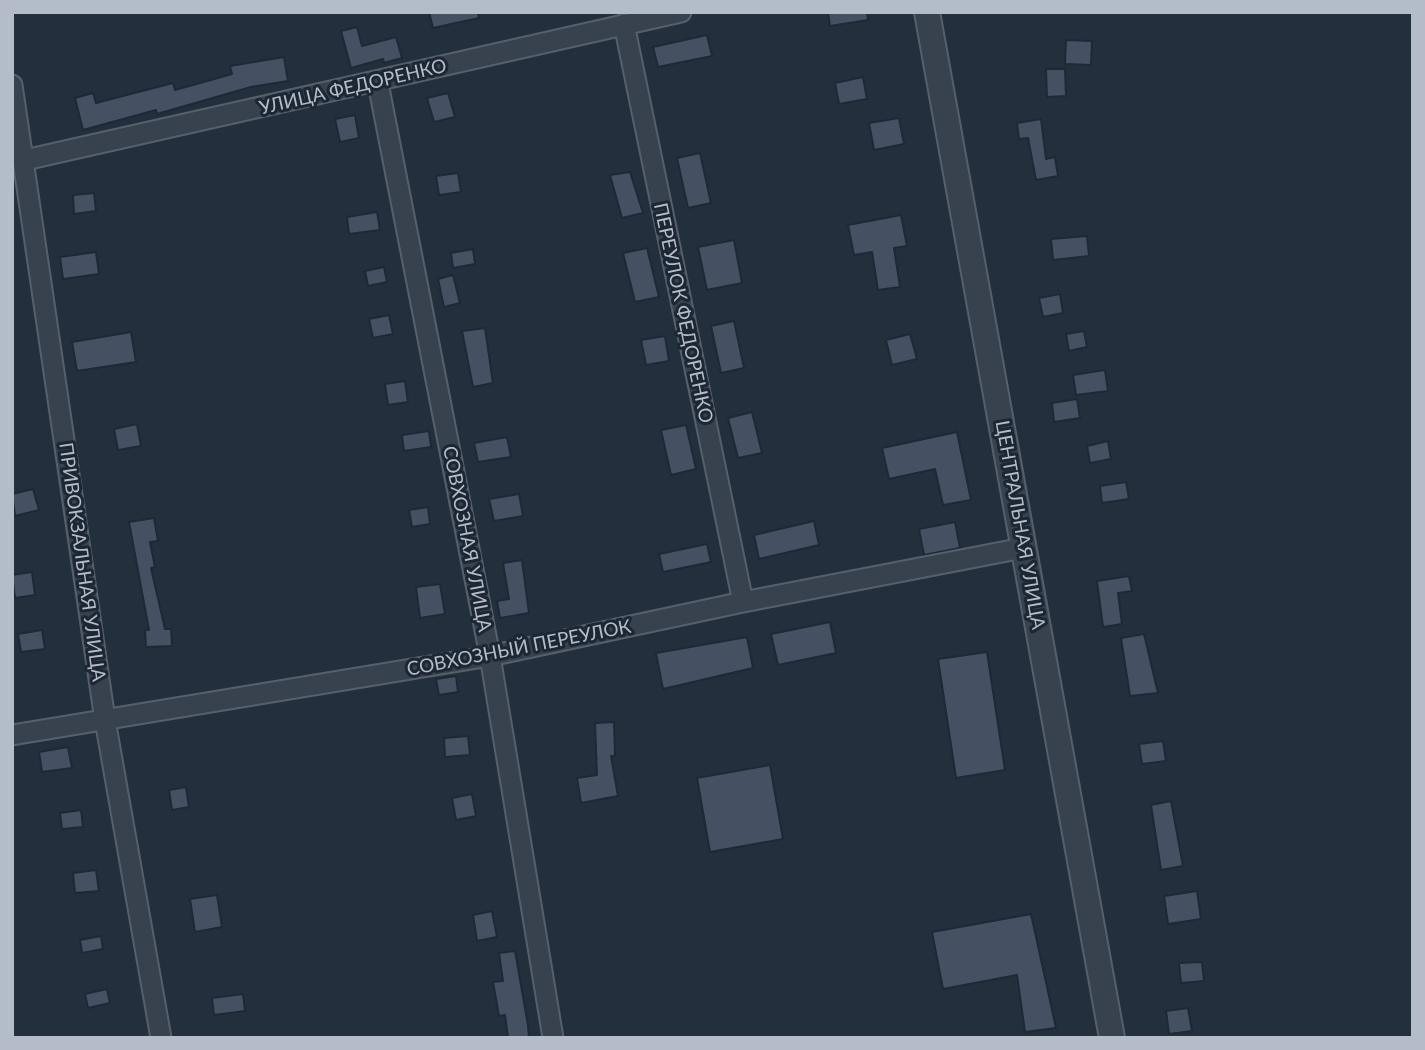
<!DOCTYPE html>
<html>
<head>
<meta charset="utf-8">
<style>
  body { margin:0 }
  #map { position:relative; width:1425px; height:1050px; overflow:hidden; background:#242f3e; font-family:Lato,sans-serif }
  canvas { display:block }
  .frame { position:absolute; inset:0; border:14px solid #b4bcc9; pointer-events:none }
</style>
</head>
<body>
<div id="map">
<canvas width="1425" height="1050"></canvas>
<div class="frame"></div>
</div>
<script>
const c = document.querySelector('canvas').getContext('2d');
c.lineJoin = 'round';
function fill(path, color) { c.fillStyle = color; c.fill(path, 'evenodd'); }
const toPath = rows => new Path2D(rows.map(r => 'M' + r).join(''));
function stroke(path, color, width, dash) { c.strokeStyle = color; c.lineWidth = width; c.lineCap = dash ? 'butt' : 'round'; c.setLineDash(dash || []); c.stroke(path); }
function write(font, color, halo, rows, align = 'center') {
  c.font = font + ' Lato,sans-serif'; c.lineWidth = 6; c.setLineDash([]); c.textBaseline = 'middle'; c.strokeStyle = halo; c.fillStyle = color; for (const [text, x, y, turn = 0] of rows) {
    c.save(); c.translate(x, y); c.rotate((+turn || 0) * Math.PI / 180); c.textAlign = isNaN(turn) ? turn : align; if (halo) c.strokeText(text, 0, 0); c.fillText(text, 0, 0); c.restore();
  }
}
const building = toPath([
  [429,12,478,12,479,18,433,28,429,12],
  [828,12,867,12,868,20,830,26,828,12],
  [357,27,362,46,396,37,402,58,384,63,383,59,351,68,341,31,357,27],
  [707,35,712,56,658,67,653,47,707,35],
  [1066,40,1092,41,1091,65,1065,64,1066,40],
  [284,57,288,81,251,87,157,114,156,110,83,130,75,98,93,93,96,103,173,83,175,90,232,74,230,66,284,57],
  [1046,69,1065,69,1066,96,1047,97,1046,69],
  [863,77,867,99,839,104,835,83,863,77],
  [448,93,455,117,434,122,427,98,448,93],
  [355,115,359,138,340,142,335,119,355,115],
  [899,118,904,144,874,150,869,123,899,118],
  [1041,119,1046,159,1055,157,1058,176,1036,180,1028,138,1019,139,1017,123,1041,119],
  [700,153,711,203,688,208,677,158,700,153],
  [630,172,643,213,622,218,610,175,630,172],
  [458,173,461,192,439,195,436,176,458,173],
  [94,193,96,211,74,214,73,195,94,193],
  [377,212,380,230,349,234,347,217,377,212],
  [901,215,907,246,894,248,900,287,878,290,872,252,854,255,848,225,901,215],
  [1087,236,1089,256,1053,260,1051,239,1087,236],
  [734,240,742,283,707,290,698,247,734,240],
  [647,248,659,297,635,302,623,253,647,248],
  [473,249,475,264,453,268,451,253,473,249],
  [96,252,99,274,63,279,60,257,96,252],
  [384,267,387,282,368,286,365,271,384,267],
  [453,275,460,303,444,307,438,279,453,275],
  [1060,294,1063,313,1043,317,1039,298,1060,294],
  [389,315,393,334,373,338,369,319,389,315],
  [734,321,744,368,721,373,711,326,734,321],
  [485,328,493,383,473,387,462,331,485,328],
  [1084,331,1087,347,1069,351,1066,334,1084,331],
  [131,332,136,362,77,371,72,342,131,332],
  [910,334,917,359,892,365,886,340,910,334],
  [665,336,669,361,646,365,641,340,665,336],
  [1105,370,1108,391,1076,395,1073,375,1105,370],
  [405,381,408,402,388,405,385,384,405,381],
  [1077,399,1080,418,1054,422,1052,403,1077,399],
  [752,412,762,453,738,458,728,418,752,412],
  [137,424,141,446,118,450,114,429,137,424],
  [686,425,696,469,671,475,661,430,686,425],
  [429,431,431,447,404,451,402,435,429,431],
  [957,432,971,500,943,505,935,469,889,479,882,448,957,432],
  [507,437,511,457,478,462,474,443,507,437],
  [1108,441,1111,459,1090,463,1087,446,1108,441],
  [1126,482,1129,499,1102,503,1100,486,1126,482],
  [33,489,39,510,15,516,12,494,33,489],
  [519,494,523,516,494,521,489,499,519,494],
  [428,507,430,524,412,527,409,510,428,507],
  [154,518,158,541,150,542,155,567,151,568,165,629,171,629,172,646,146,647,145,630,149,630,129,522,154,518],
  [814,521,819,545,759,559,754,535,814,521],
  [955,522,960,548,924,555,919,529,955,522],
  [707,544,711,562,663,572,659,554,707,544],
  [522,560,529,613,500,618,497,601,509,599,503,563,522,560],
  [32,572,35,595,15,598,12,575,32,572],
  [1129,576,1132,591,1118,593,1122,624,1103,627,1097,581,1129,576],
  [440,584,445,614,420,618,416,587,440,584],
  [830,622,836,653,778,665,771,634,830,622],
  [42,630,45,649,21,652,18,634,42,630],
  [1144,634,1158,693,1130,696,1121,638,1144,634],
  [747,637,753,668,663,689,656,653,747,637],
  [987,652,1005,770,956,778,938,659,987,652],
  [456,676,458,692,439,695,436,679,456,676],
  [614,722,615,756,611,756,618,796,581,803,577,778,597,775,595,723,614,722],
  [468,736,470,755,445,757,444,738,468,736],
  [1163,741,1166,761,1142,764,1139,744,1163,741],
  [68,747,72,768,42,772,39,752,68,747],
  [770,765,783,839,710,852,697,778,770,765],
  [186,787,189,807,172,810,169,790,186,787],
  [472,794,476,816,456,820,452,798,472,794],
  [1171,801,1183,866,1161,870,1151,805,1171,801],
  [81,810,83,827,62,829,60,813,81,810],
  [96,870,99,891,75,893,73,873,96,870],
  [1197,891,1201,919,1168,924,1164,896,1197,891],
  [217,895,222,927,195,932,190,899,217,895],
  [492,911,497,937,477,941,473,915,492,911],
  [1031,914,1056,1028,1025,1032,1017,975,943,989,932,932,1031,914],
  [101,936,103,949,82,953,80,940,101,936],
  [515,951,528,1025,529,1038,508,1038,505,1015,499,1016,493,982,503,981,499,953,515,951],
  [1202,962,1204,981,1181,983,1179,963,1202,962],
  [107,989,110,1003,88,1008,85,994,107,989],
  [243,994,245,1011,214,1015,212,998,243,994],
  [1188,1008,1192,1031,1169,1034,1166,1011,1188,1008]
]);
const minor = toPath([
  [624,24,743,602],
  [378,83,490,656,553,1038],
  [12,85,105,720,161,1038],
  [25,160,681,12],
  [12,735,490,656,743,602,1023,548]
]);
const tertiary = toPath([
  [927,12,1112,1038]
]);
const streetNames = [
  ["УЛИЦА ФЕДОРЕНКО",353,87,-13],
  ["ПЕРЕУЛОК ФЕДОРЕНКО",683,313,78],
  ["ЦЕНТРАЛЬНАЯ УЛИЦА",1020,525,80],
  ["СОВХОЗНАЯ УЛИЦА",467,539,79],
  ["ПРИВОКЗАЛЬНАЯ УЛИЦА",82,562,82],
  ["СОВХОЗНЫЙ ПЕРЕУЛОК",519,648,-11]
];
fill(building, '#455162');
stroke(building, '#1f2835', 2);
stroke(minor, '#565f6c', 23);
stroke(tertiary, '#565f6c', 28);
stroke(minor, '#38414e', 19);
stroke(tertiary, '#38414e', 24);
write('19px', '#b4bcc9', '#1d2633', streetNames);
</script>
</body>
</html>
